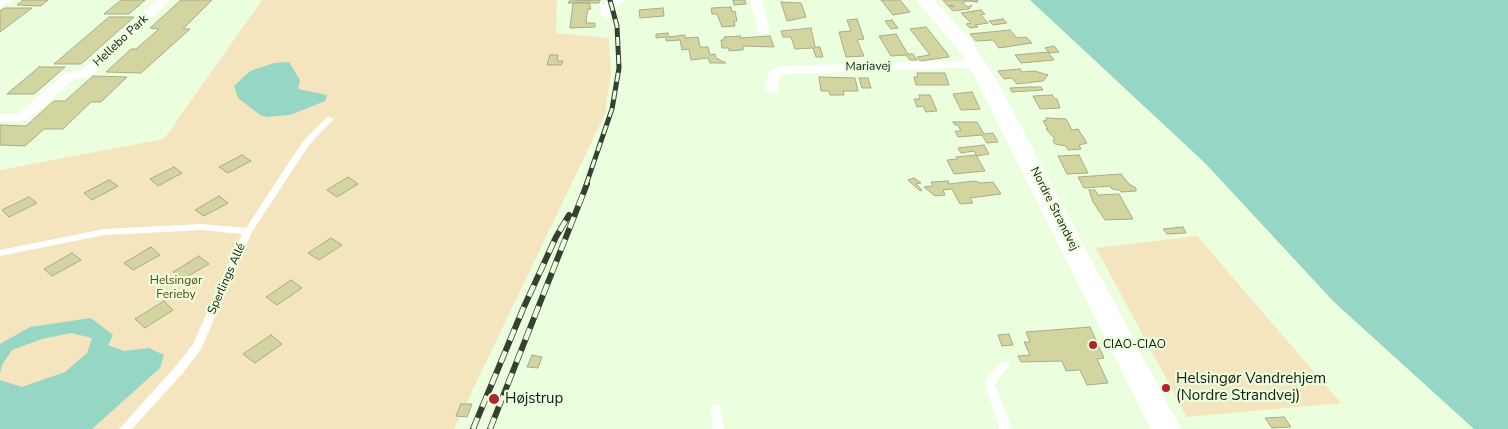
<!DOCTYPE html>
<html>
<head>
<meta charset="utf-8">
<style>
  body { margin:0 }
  canvas { display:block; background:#ebfedd }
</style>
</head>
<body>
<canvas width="1508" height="429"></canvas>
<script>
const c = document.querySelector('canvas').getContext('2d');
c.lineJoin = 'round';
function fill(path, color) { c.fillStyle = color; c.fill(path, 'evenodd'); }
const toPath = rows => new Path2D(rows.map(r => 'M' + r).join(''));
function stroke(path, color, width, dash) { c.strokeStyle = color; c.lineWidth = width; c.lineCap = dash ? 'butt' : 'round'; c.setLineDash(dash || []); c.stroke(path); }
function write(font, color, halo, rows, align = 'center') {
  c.font = font + ' "Nunito Sans",sans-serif'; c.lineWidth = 4.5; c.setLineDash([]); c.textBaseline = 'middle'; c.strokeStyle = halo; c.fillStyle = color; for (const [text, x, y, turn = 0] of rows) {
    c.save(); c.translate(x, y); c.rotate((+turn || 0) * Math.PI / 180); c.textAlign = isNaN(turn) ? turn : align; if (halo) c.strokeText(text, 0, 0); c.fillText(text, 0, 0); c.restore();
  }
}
const green = toPath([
  [262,0,557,0,556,33,609,38,611,73,605,114,454,429,0,429,0,170,164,139],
  [250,71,304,92,327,95,250,105,238,98,234,86],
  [1197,236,1341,403,1187,417,1096,248]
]);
const water = toPath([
  [1030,0,1508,0,1508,429,1474,429,1334,302,1205,163],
  [289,62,300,80,298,89,327,95,325,101,290,115,267,117,260,115,238,98,234,86,250,71,274,63],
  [91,318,113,335,108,345,124,351,149,348,164,355,160,368,92,429,0,429,0,380,22,387,65,372,87,353,92,338,71,333,42,339,12,350,2,365,0,374,0,344,30,327]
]);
const building = toPath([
  [23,0,48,0,41,6,17,5,23,0],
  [121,0,145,0,129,14,104,14,121,0],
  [181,0,212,0,183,29,190,29,141,73,106,72,131,49,136,49,159,29,150,28,181,0],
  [600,0,599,3,568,3,569,1,600,0],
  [733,0,745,0,746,4,734,5,733,0],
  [881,0,900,0,910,12,893,15,881,0],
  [943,0,977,0,978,2,967,1,962,3,968,7,972,5,969,9,953,11,949,7,954,6,953,5,948,6,943,0],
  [589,2,591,9,588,9,587,14,586,23,595,23,595,27,570,28,573,3,589,2],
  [781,2,801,3,806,17,787,21,781,2],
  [731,7,732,12,735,11,737,21,734,21,735,26,722,27,717,14,712,14,711,8,731,7],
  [5,8,32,8,0,32,0,11,5,8],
  [663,8,664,16,640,18,639,10,663,8],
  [981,10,985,14,981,15,988,23,975,25,978,27,970,28,966,24,971,23,961,13,981,10],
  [109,17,134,17,81,64,54,64,109,17],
  [857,19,864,39,857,40,864,56,846,57,839,32,851,31,847,20,857,19],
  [1003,19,1007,23,993,25,989,21,1003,19],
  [892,20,898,28,891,29,885,21,892,20],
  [926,27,947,53,949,57,920,61,917,57,930,55,910,29,926,27],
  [811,28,815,47,820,47,823,57,816,57,813,48,795,49,791,37,783,37,781,31,811,28],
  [1010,30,1017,38,1026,37,1032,43,999,48,993,40,976,41,970,34,1010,30],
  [668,33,668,37,685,35,685,38,698,37,700,47,708,47,710,55,715,54,716,58,726,63,710,63,708,58,691,60,689,49,682,50,680,40,666,41,666,37,656,38,656,34,668,33],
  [896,34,908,54,913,54,917,60,910,60,906,55,891,56,879,36,896,34],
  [740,36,740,38,770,36,774,47,743,46,743,50,729,51,729,48,722,48,721,40,724,40,724,37,740,36],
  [1054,46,1059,52,1050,53,1045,48,1054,46],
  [1048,52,1054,60,1021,63,1015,55,1048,52],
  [550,55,558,55,557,61,563,61,561,65,547,65,550,55],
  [39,67,65,67,34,94,7,94,39,67],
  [1020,69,1022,72,1035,71,1048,75,1043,81,1017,84,1012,78,1004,79,998,71,1020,69],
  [917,73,945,73,949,85,916,85,914,77,918,77,917,73],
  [93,76,127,77,101,102,91,102,63,129,44,129,25,146,0,145,0,125,26,126,54,101,65,101,93,76],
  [819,77,855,78,858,91,843,91,844,95,830,95,829,91,821,91,819,77],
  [859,78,868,78,871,88,862,88,859,78],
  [1029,87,1041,87,1043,90,1012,92,1010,88,1029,87],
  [972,92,980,109,961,110,953,94,972,92],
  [919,95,930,95,937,111,926,112,923,106,917,107,914,99,920,99,919,95],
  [1052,95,1055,99,1057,99,1060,108,1040,109,1033,96,1052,95],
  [1046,118,1066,119,1072,130,1078,129,1087,143,1079,145,1081,149,1068,150,1066,146,1055,144,1053,140,1055,139,1046,129,1048,129,1043,121,1047,120,1046,118],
  [953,122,977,122,984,134,993,133,998,142,987,143,982,135,958,137,955,131,961,131,958,125,955,125,953,122],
  [984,145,989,154,977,156,974,151,961,153,958,148,984,145],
  [242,155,251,161,228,173,219,167,242,155],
  [976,155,985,171,954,174,947,160,957,159,956,157,976,155],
  [1079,155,1088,173,1067,174,1058,156,1079,155],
  [174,167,182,173,158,186,150,179,174,167],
  [1121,174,1129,184,1136,188,1136,191,1121,192,1119,190,1112,189,1110,186,1084,188,1078,177,1121,174],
  [348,177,358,184,337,197,327,190,348,177],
  [914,178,921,183,916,184,922,190,920,191,908,180,914,178],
  [109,180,118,186,92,200,84,193,109,180],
  [948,181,949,184,974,181,981,183,993,182,1001,194,970,198,973,203,960,204,952,189,943,190,945,195,935,196,924,187,933,186,931,182,948,181],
  [1089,190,1095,190,1098,195,1119,194,1133,219,1105,220,1093,202,1089,190],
  [219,196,228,203,204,216,195,210,219,196],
  [29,197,37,203,9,217,2,210,29,197],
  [1183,227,1186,233,1167,234,1163,229,1183,227],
  [331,238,342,245,319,260,308,253,331,238],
  [151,247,160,255,133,270,124,263,151,247],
  [72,253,81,260,52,276,44,269,72,253],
  [199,256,209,264,183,279,173,272,199,256],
  [291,280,302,288,277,305,266,297,291,280],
  [164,301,173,310,145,328,135,319,164,301],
  [1090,327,1104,358,1097,359,1108,383,1087,385,1080,370,1066,371,1062,361,1021,362,1018,356,1030,355,1024,342,1030,342,1026,332,1090,327],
  [1009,334,1013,345,1002,346,998,335,1009,334],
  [271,335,282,344,255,363,243,354,271,335],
  [532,355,542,357,538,368,527,367,532,355],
  [461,404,472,404,467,417,456,416,461,404],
  [1284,417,1291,427,1272,428,1265,418,1284,417]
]);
const service = toPath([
  [327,117,330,117,334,119,309,145,252,232,201,349,182,374,132,429,119,429,174,368,193,344,242,234,201,230,104,235,0,256,0,250,104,229,201,224,246,228,303,141,327,117],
  [1005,362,1009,363,1010,366,997,380,995,385,1012,429,1000,429,985,385,989,374,1001,363,1005,362],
  [716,404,720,406,721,409,724,429,712,429,711,409,712,406,716,404]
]);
const minor = toPath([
  [0,0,12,0,0,8,0,0],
  [157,0,170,0,91,76,74,79,27,121,0,122,0,114,18,114,65,73,82,70,157,0],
  [609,0,627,0,612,7,613,15,607,19,601,15,600,5,609,0],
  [750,0,762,0,770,31,768,34,760,34,758,31,750,0],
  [978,60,985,64,983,67,785,74,780,77,777,92,772,93,765,89,769,72,782,66,978,60]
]);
const secondary = toPath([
  [916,0,934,0,972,42,995,77,1181,429,1151,429,975,77,958,49,916,0]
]);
const railFar1 = toPath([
  [586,185,612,109,619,68,617,26,610,0]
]);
const rail = toPath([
  [473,429,523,309,556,237,569,215],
  [490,429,587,184]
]);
const markers = [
  [1093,345,5,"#b4222d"],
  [1166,388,5,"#b4222d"],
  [494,399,6,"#b4222d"]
];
const streetNames = [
  ["Hellebo Park",121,41,-43],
  ["Mariavej",868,67,-1],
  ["Nordre Strandvej",1054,209,63],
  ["Sperlings Allé",227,279,-66]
];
const parkNames = [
  ["Helsingør",176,281],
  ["Ferieby",176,295]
];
const poiNames = [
  ["CIAO-CIAO",1103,345]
];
const nearPoinames = [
  ["Helsingør Vandrehjem",1176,379],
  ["(Nordre Strandvej)",1176,396],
  ["Højstrup",505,399]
];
fill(green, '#f4e5bf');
fill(water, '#95d6c4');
fill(building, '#d2d59f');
stroke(building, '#a9ab88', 1);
fill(service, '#fff');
fill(minor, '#fff');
fill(secondary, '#fff');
stroke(railFar1, '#373f30', 5);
stroke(rail, '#373f30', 6);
stroke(railFar1, '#ebfedd', 3, [9]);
stroke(rail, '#ebfedd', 4.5, [12]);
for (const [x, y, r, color] of markers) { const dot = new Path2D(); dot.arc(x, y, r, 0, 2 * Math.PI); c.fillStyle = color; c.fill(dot); stroke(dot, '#ebfedd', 2); }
write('12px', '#161c11', '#ebfedd', streetNames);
write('12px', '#5d4807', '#ebfedd', parkNames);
write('12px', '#161c11', '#ebfedd', poiNames, 'left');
write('15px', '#161c11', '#ebfedd', nearPoinames, 'left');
</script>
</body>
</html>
